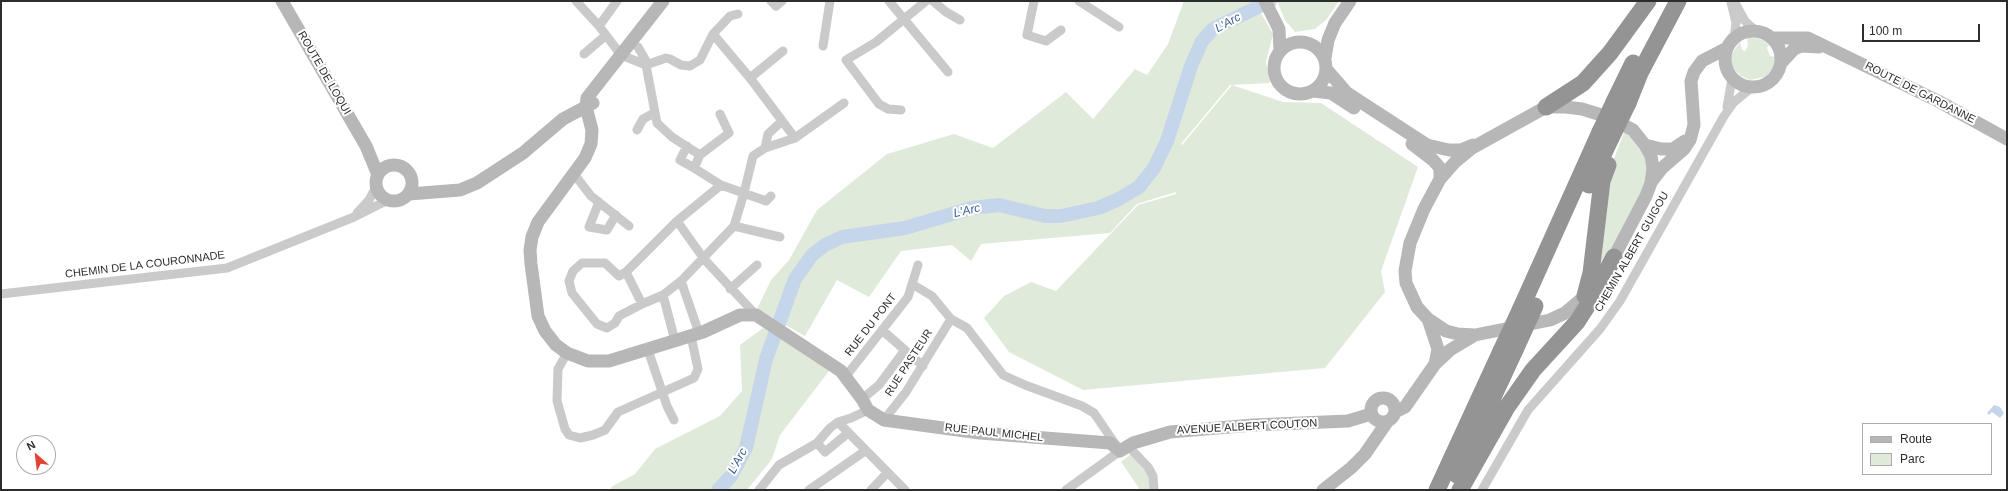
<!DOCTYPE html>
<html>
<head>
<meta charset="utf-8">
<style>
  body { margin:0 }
  #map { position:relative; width:2008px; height:491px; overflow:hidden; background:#fff; font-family:Arial,sans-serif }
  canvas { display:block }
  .frame { position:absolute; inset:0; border:2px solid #2d2d2d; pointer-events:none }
  .legend { position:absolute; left:1862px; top:423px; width:130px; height:52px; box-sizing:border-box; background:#fff; border:1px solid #ababab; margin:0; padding:5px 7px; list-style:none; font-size:12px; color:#2d2d2d }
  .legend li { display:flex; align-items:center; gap:8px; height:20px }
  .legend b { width:20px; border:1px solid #ababab }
  .north { position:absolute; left:16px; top:435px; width:40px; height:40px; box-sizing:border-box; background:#fff; border:1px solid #ababab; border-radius:50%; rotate:332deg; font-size:11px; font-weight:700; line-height:16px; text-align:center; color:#2d2d2d }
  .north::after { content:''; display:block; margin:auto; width:14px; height:18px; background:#e34330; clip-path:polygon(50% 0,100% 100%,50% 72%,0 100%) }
  .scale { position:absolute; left:1862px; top:24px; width:118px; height:18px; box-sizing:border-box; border:2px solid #2d2d2d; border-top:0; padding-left:5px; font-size:12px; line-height:14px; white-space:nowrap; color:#2d2d2d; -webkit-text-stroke:3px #fff; paint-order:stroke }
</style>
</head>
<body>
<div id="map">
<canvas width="2008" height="491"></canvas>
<div class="frame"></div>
<ul class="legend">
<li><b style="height:5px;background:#b7b7b7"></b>Route</li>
<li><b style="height:11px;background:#e0eada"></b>Parc</li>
</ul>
<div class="north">N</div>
<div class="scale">100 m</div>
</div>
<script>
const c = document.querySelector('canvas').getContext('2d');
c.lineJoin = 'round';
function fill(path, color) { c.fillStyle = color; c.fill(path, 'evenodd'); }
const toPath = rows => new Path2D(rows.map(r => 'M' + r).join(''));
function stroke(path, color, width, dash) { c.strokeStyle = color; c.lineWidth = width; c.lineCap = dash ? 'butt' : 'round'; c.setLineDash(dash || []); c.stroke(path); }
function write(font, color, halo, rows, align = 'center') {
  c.font = font + ' Arial,sans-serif'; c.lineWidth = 4; c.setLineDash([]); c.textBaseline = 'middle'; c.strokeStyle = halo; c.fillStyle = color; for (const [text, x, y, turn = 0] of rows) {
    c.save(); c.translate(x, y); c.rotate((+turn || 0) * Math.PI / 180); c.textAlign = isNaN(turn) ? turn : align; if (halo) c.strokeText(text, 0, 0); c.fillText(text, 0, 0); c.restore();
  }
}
const green = toPath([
  [1184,1,1254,1,1273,34,1266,62,1270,83,1230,85,1181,144,1182,145,1232,85,1283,102,1321,103,1418,167,1381,271,1385,292,1325,368,1083,390,1009,352,984,318,1004,296,1031,282,1056,291,1138,205,1176,194,1176,192,1137,204,1110,233,981,244,971,261,952,245,901,251,869,297,837,280,805,336,757,309,771,280,789,260,817,210,887,154,954,134,993,148,1066,92,1093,119,1135,69,1147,75,1168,44],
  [1277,1,1339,1,1326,20,1315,29,1295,32,1285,20],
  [1750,37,1763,40,1769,45,1767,48,1770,56,1775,57,1773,69,1765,77,1750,80,1741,76,1732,67,1731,55,1740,42,1742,50,1745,51,1748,46,1747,39],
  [1625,130,1644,153,1648,175,1640,201,1605,259,1597,267,1611,166],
  [763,328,832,367,780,435,772,459,747,490,611,490,611,487,635,474,655,449,720,416,742,391,740,345],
  [1131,454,1151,477,1151,490,1138,490,1139,488,1121,462]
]);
const water = toPath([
  [1994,405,2000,407,2004,413,2000,418,1992,412,1989,415,1987,413]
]);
const river = toPath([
  [718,490,731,476,746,448,766,359,795,279,812,255,825,245,842,237,905,228,972,208,999,205,1045,216,1061,216,1098,208,1117,200,1139,187,1154,168,1167,141,1191,66,1202,41,1213,29,1270,1]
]);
const street = toPath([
  [576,1,599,26],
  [617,1,599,26,621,55,646,65,657,123,672,137,700,155,729,133,720,114],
  [771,1,776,6,782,1],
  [889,1,948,72],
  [933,1,946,12,960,20],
  [1034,1,1027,35,1046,41,1061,30],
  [1079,1,1119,27],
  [1734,1,1745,21,1756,31],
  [1731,2,1736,23,1734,38],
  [713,34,730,16,738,14],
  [823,46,830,1],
  [638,47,646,61,646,65,666,58,670,59,681,65,690,66,700,60,713,34,750,78,795,138,844,103],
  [584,54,605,36],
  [750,78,783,51],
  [1727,107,1732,79],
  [901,110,888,109,879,104,846,60,876,42,926,1],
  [637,130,643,119,654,113],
  [687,146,680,160,694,168],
  [765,148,768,134,782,121],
  [700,155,694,168,721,185,677,221,626,272,619,276,605,263,582,263,573,271,569,281,572,293,597,324,607,328,615,323,619,316,642,304,663,295,681,281,734,226,744,193,753,156,765,148,795,138],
  [574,174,591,196,629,226],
  [721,185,766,201,771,196],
  [599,202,589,227,607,230,616,215],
  [357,213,369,200,376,187],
  [677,221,704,259,756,315],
  [734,226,780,237],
  [626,272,642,304],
  [681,281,699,333],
  [912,284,932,296,951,319,967,328,1003,375,1025,385,1082,406,1094,413,1120,451,1066,490],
  [730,289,757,265],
  [1,294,227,268,354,217,388,200],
  [663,295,675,341],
  [882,330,923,366],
  [648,350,667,406,674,420],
  [567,353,558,369,557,401,565,429,569,435,580,438,593,435,605,430,618,412,694,378,698,369,691,336],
  [846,376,908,297,918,265],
  [862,399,879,385,905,350],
  [884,420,906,392,951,319],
  [838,422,905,490],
  [817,443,825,452,848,433],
  [1128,446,1148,467,1153,476,1154,490],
  [759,490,779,465,817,443,830,428,838,422,851,418,868,410],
  [809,490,865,451],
  [871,490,887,473],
  [1482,490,1528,410,1600,329,1620,301,1724,116,1734,102,1751,88]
]);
const secondary = toPath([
  [282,1,366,146,378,175],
  [663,1,587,98,586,107,592,130,591,144,585,158,538,222,532,237,530,250,531,264,538,316,545,331,556,345,567,353,588,361,609,361,703,332,740,315,756,315,841,371,862,399,868,410,884,420,980,433,1110,443,1120,451,1133,443,1170,432,1253,425,1348,421,1371,414],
  [1265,1,1279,29,1280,51],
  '1725 59a28 28 0 1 1 56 0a28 28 0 1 1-56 0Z',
  [1772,38,1808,38,1938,101,2007,139],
  '1274 68a26 26 0 1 1 52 0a26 26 0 1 1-52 0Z',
  [1325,58,1328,40,1335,23,1350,1],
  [1781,63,1794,49,1801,46,1819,47],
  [1327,70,1347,93,1427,145,1449,150,1461,150,1473,145],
  [1313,91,1331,93,1354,108],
  [1546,107,1566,107,1582,109,1611,118,1633,130,1645,145,1651,156,1653,168,1651,183,1646,196,1614,257,1585,296,1565,313,1550,320,1475,335,1458,334,1446,331,1428,319,1417,307,1406,283,1405,271,1410,243,1424,209,1440,179,1455,162,1472,148,1490,138,1546,107],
  [1412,144,1433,160,1440,168,1440,179],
  [1645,145,1661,149,1673,149,1685,141],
  '376 183a18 18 0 1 1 36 0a18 18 0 1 1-36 0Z',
  [1652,181,1662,168,1684,149,1690,140,1694,125,1691,81,1694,72,1702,61,1727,48],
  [409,194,460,190,477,183,523,153,563,119,593,103],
  [1428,319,1438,349,1435,364],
  '1371 410a12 12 0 1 1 24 0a12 12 0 1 1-24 0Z',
  [1395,412,1405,407,1435,364,1450,350,1475,335],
  [1323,490,1351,468,1365,454,1387,422]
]);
const highway = toPath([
  [1614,102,1633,63],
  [1628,103,1640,73,1678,1],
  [1546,107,1583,83,1610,53,1648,1],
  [1589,185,1611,138],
  [1585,296,1591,273,1602,181,1608,165],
  [1521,308,1600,132],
  [1457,475,1515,350],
  [1437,490,1501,351],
  [1460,490,1507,407,1533,370,1577,322,1595,294,1614,257]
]);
const highwayBridge = toPath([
  [1600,132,1614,102],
  [1611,138,1628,103],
  [1515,350,1535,306],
  [1501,351,1521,308]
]);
const streetNames = [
  ["ROUTE DE LOQUI",324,73,60],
  ["ROUTE DE GARDANNE",1920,93,27],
  ["CHEMIN ALBERT GUIGOU",1632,252,-60],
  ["CHEMIN DE LA COURONNADE",145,265,-7],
  ["RUE DU PONT",871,325,-52],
  ["RUE PASTEUR",909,363,-57],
  ["AVENUE ALBERT COUTON",1247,427,-3],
  ["RUE PAUL MICHEL",994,433,6]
];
const waterNames = [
  ["L'Arc",1228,23,-29],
  ["L'Arc",967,211,-13],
  ["L'Arc",738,461,-62]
];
fill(green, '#e0eada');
fill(water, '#c6d6ea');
stroke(river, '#c6d6ea', 14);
stroke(street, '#cacaca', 9);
stroke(secondary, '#b7b7b7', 13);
stroke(highway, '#949494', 17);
stroke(highwayBridge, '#949494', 17);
write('11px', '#2d2d2d', '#fff', streetNames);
write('italic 12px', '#3c5f8d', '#fff', waterNames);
</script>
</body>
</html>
